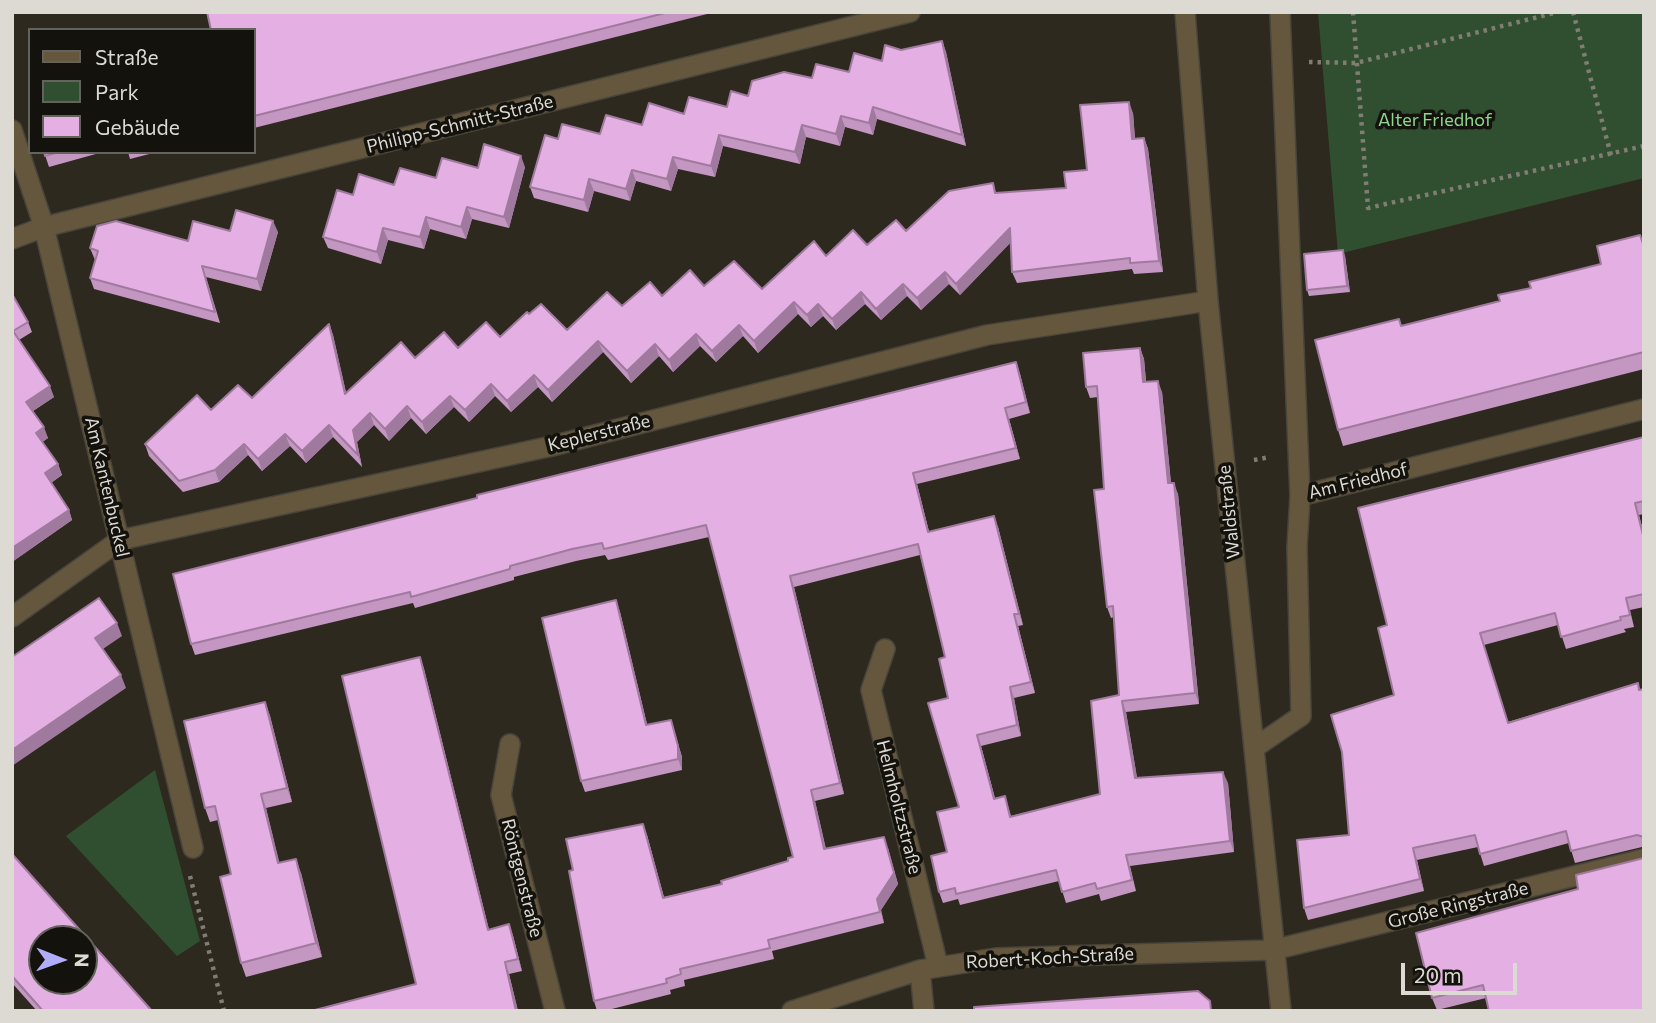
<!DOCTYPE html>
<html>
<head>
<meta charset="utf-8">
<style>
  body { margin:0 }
  #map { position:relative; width:1656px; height:1023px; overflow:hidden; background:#2d291e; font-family:Commissioner,sans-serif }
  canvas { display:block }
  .frame { position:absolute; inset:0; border:14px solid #dddad3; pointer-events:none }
  .legend { position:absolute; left:28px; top:28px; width:228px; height:126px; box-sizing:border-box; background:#14120d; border:2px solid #64625c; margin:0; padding:9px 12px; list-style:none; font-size:21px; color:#dddad3 }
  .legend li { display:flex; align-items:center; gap:14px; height:35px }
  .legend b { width:35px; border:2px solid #64625c }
  .north { position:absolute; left:28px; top:925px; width:70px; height:70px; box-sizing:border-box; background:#14120d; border:2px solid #64625c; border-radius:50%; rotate:91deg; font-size:19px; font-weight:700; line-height:28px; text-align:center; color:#dddad3 }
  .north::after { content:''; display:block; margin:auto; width:24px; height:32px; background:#b1adfa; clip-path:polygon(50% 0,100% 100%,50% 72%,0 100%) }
  .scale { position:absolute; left:1401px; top:963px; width:116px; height:32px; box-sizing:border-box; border:4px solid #dddad3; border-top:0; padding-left:9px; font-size:21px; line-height:24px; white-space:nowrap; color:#dddad3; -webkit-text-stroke:5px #14120d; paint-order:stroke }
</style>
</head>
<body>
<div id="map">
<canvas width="1656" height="1023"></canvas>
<div class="frame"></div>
<ul class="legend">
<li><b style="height:9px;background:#65573e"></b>Straße</li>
<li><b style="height:19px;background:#304f30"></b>Park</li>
<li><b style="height:19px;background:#e4afe2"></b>Gebäude</li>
</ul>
<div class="north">N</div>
<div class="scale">20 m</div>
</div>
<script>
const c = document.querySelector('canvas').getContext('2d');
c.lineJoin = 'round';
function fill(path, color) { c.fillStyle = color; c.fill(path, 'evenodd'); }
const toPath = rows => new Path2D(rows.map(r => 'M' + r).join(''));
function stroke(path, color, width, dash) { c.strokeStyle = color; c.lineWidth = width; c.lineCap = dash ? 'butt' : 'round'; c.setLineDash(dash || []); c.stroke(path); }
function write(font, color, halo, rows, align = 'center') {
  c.font = font + ' Commissioner,sans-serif'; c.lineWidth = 7; c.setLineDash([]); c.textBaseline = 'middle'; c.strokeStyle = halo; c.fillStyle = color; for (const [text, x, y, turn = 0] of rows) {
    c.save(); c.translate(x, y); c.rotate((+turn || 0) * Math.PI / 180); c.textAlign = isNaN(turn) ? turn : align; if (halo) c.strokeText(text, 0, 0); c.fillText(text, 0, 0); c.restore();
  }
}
const green = toPath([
  [1318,12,1644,12,1644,178,1338,254],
  [155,770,200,941,177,956,66,836]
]);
const path = toPath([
  [1353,12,1368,208,1644,146],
  [1573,12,1611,155],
  [1309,62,1356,63,1558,12],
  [1254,460,1270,457],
  [190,876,224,1011]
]);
const service = toPath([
  [1280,12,1300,496]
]);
const minor = toPath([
  [1185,12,1208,301,1281,1011],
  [12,130,44,227,193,848],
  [12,239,44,227,910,12],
  [12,617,120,540,552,446,987,335,1208,301],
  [885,649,871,690,938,966],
  [510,744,501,795,555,1011],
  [1254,748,1301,716,1297,547,1300,496,1644,409],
  [920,970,924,1011],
  [792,1011,920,970,996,958,1273,950,1644,859]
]);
const wall = toPath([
  [207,12,715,12,254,128,254,30],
  [942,41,946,52,966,146,877,119,873,135,845,127,840,146,806,137,800,164,723,146,715,177,678,169,671,191,636,181,630,201,594,191,588,212,534,198,530,187,558,139,600,134,684,114,727,107,748,96,812,78,849,72,882,61,901,50],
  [1133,113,1135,139,1144,138,1148,149,1163,272,1134,274,1132,269,1017,283,1012,272,1011,242,960,295,949,284,921,310,907,296,881,320,865,304,836,330,823,316,811,327,798,314,758,353,743,336,716,362,700,346,673,372,659,356,631,383,603,352,552,402,538,387,511,412,495,396,469,422,454,407,426,434,411,418,389,441,374,425,357,442,362,467,333,437,306,463,290,446,262,471,248,455,219,482,183,492,149,456,145,444,211,410,252,398,329,324,333,335,346,393,415,358,458,348,500,337,529,314,567,330,622,306,704,286,762,289,826,256,867,245,906,231,993,183,996,193,1066,188,1087,170],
  [44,152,103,152,49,167],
  [128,152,157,152,130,159],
  [525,167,509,228,472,219,466,239,430,229,424,249,388,240,381,264,328,248,323,237,353,195,394,185,436,178,478,168],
  [230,231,278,232,261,291,206,277,220,323,94,289,90,278,95,260,90,248,188,241],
  [1640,235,1644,244,1644,369,1343,446,1338,430,1401,326,1500,301,1601,264],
  [1345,256,1350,292,1309,296,1307,290],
  [12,294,28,322,32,332,19,340,54,397,33,411,48,438,42,442,58,464,62,475,51,483,69,510,72,520,12,562],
  [1140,348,1144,359,1146,381,1162,392,1171,483,1178,494,1199,704,1126,712,1137,778,1228,783,1234,852,1130,866,1136,891,1101,901,1099,894,1066,903,1059,881,960,905,958,899,943,903,939,892,947,852,959,807,948,698,945,657,920,555,794,587,844,794,815,801,826,849,888,848,898,884,881,910,884,923,772,951,774,959,684,980,685,986,670,990,671,994,604,1011,597,1011,594,1001,573,870,647,835,664,897,722,884,788,861,793,857,709,537,608,560,605,555,576,561,514,577,514,580,415,608,413,603,195,655,191,644,1016,362,1020,374,1030,413,1009,419,1020,459,917,484,929,532,998,527,1023,625,1018,626,1035,693,1014,698,1021,736,981,746,995,798,1005,796,1011,816,1100,794,1119,695,1114,617,1111,618,1107,607,1104,489,1098,397,1090,398,1086,387],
  [1644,437,1644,514,1639,515,1644,534,1644,607,1630,610,1634,627,1624,629,1626,632,1566,649,1558,625,1484,645,1508,722,1638,683,1640,690,1644,689,1644,848,1642,847,1575,863,1569,843,1484,866,1478,847,1417,860,1424,891,1308,920,1304,908,1349,835,1394,695,1387,625],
  [620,612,647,725,671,720,682,757,682,770,585,792,581,781],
  [420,657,424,669,489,930,509,924,513,936,522,971,509,974,518,1011,311,1011,416,984],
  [265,702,270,716,292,802,266,808,279,863,301,873,322,957,246,977,241,963,231,874,218,820,210,822,205,808],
  [12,854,152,1011,37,1011,12,983],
  [1578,889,1486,998,1437,1010,1432,998]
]);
const shadedWall = toPath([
  [942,41,946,52,966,146,962,135],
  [1129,102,1133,113,1136,151,1132,139],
  [873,107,877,119,873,135,869,123],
  [841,116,845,127,840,146,836,134],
  [802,125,806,137,800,164,795,152],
  [719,135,723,146,715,177,711,166],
  [1144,138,1148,149,1163,272,1159,261],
  [521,156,525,167,509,228,504,217],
  [673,157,678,169,671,191,667,179],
  [632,170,636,181,630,201,626,189],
  [589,179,594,191,588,212,584,200],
  [467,207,472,219,466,239,461,227],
  [426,217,430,229,424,249,420,237],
  [273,221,278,232,261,291,257,279],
  [383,228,388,240,381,264,377,252],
  [1010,228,1014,239,960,295,956,284],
  [1343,250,1345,256,1350,292,1347,286],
  [945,272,949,284,921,310,917,298],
  [903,284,907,296,881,320,876,309],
  [861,292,865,304,836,330,832,319],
  [794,302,798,314,758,353,754,341],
  [818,304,823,316,811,327,807,315],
  [329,324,333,335,349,405,345,394],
  [739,325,743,336,716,362,712,351],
  [696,334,700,346,673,372,669,360],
  [598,341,603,352,552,402,548,390],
  [655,344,659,356,631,383,627,371],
  [1140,348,1144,359,1147,393,1143,382],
  [1016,362,1020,374,1030,413,1026,402],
  [534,375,538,387,511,412,507,401],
  [1158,381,1162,392,1172,494,1168,483],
  [491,384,495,396,469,422,465,410],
  [50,386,54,397,30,413,26,402],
  [450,396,454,407,426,434,422,422],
  [407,406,411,418,389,441,385,429],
  [1005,408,1009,419,1020,459,1016,448],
  [370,413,374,425,357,442,362,467,358,455,353,430],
  [329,425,333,437,306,463,302,451],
  [44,427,48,438,40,444,36,433],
  [285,434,290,446,262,471,258,459],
  [244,444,248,455,219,482,215,470],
  [58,464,62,475,49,484,45,473],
  [913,473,917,484,932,543,928,532],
  [1174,483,1178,494,1199,704,1195,693],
  [1635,503,1644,534,1644,539],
  [69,510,72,520,12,562,12,548],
  [994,516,998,527,1023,625,1019,614],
  [790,576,794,587,844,794,840,783],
  [616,600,620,612,650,736,646,725],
  [1014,614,1018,626,1035,693,1031,682],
  [117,623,122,636,100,651,95,638],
  [420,657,424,669,492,942,488,930],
  [121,675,126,688,12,766,12,750],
  [1010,687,1014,698,1021,736,1017,725],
  [1122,701,1126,712,1139,789,1135,778],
  [265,702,270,716,292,802,287,788],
  [671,720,682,757,682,770,678,759],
  [977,735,981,746,998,810,994,799],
  [1223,772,1228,783,1234,852,1230,841],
  [811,790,815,801,828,860,824,849],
  [261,794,266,808,283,877,278,863],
  [643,824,647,835,667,909,663,898],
  [884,837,898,884,881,910,884,923,877,899],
  [1413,848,1417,860,1424,891,1420,879],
  [296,859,301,873,322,957,316,943],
  [509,924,513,936,522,971,518,959],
  [505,962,509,974,518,1011,516,1011]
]);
const building = toPath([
  [207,12,669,12,254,116,254,30,211,30,207,12],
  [942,41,962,135,873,107,869,123,841,116,836,134,802,125,795,152,719,135,711,166,673,157,667,179,632,170,626,189,589,179,584,200,530,187,545,135,558,139,562,124,600,134,606,115,642,125,649,103,684,114,689,97,727,107,731,91,748,96,752,81,784,72,812,78,816,64,849,72,854,53,882,61,885,45,901,50,942,41],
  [1129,102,1132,139,1144,138,1159,261,1130,263,1130,258,1012,272,1010,228,956,284,945,272,917,298,903,284,876,309,861,292,832,319,818,304,807,315,794,302,754,341,739,325,712,351,696,334,669,360,655,344,627,371,598,341,548,390,534,375,507,401,491,384,465,410,450,396,422,422,407,406,385,429,370,413,353,430,358,455,329,425,302,451,285,434,258,459,244,444,215,470,179,481,145,444,197,395,211,410,238,385,252,398,329,324,345,394,401,342,415,358,444,332,458,348,486,322,500,337,527,312,529,314,541,304,567,330,607,292,622,306,650,282,662,296,690,270,704,286,734,261,762,289,814,241,826,256,853,230,867,245,896,220,906,231,949,191,993,183,995,193,1066,188,1064,172,1087,170,1080,105,1129,102],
  [484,144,521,156,504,217,467,207,461,227,426,217,420,237,383,228,377,252,323,237,337,190,353,195,359,174,394,185,400,168,436,178,442,158,478,168,484,144],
  [44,152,59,152,45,156,44,152],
  [236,210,273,221,257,279,202,266,215,312,90,278,98,251,90,248,97,226,116,221,188,241,193,221,230,231,236,210],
  [1640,235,1644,247,1644,352,1338,430,1315,340,1399,319,1401,326,1500,301,1498,295,1531,288,1529,282,1601,264,1597,246,1640,235],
  [1343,250,1347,286,1307,290,1304,254,1343,250],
  [12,294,28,322,13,331,50,386,26,402,44,427,36,433,58,464,45,473,69,510,12,548,12,294],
  [1140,348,1143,382,1158,381,1168,483,1174,483,1195,693,1122,701,1135,778,1223,772,1230,841,1126,855,1132,880,1097,889,1095,883,1062,892,1056,870,956,894,955,888,939,892,931,856,947,852,937,812,959,807,928,703,948,698,939,659,945,657,918,544,790,576,840,783,811,790,824,849,884,837,894,873,877,899,880,912,768,940,770,948,680,969,681,974,666,979,667,983,594,1001,569,871,573,870,566,839,643,824,663,898,722,884,721,881,788,861,788,858,793,857,706,525,604,549,602,543,572,549,510,566,510,569,411,597,410,592,191,644,173,574,477,498,477,495,1016,362,1026,402,1005,408,1016,448,913,473,928,532,994,516,1019,614,1014,614,1031,682,1010,687,1017,725,977,735,994,799,1005,796,1010,817,1100,794,1091,701,1119,695,1113,606,1107,607,1094,490,1104,489,1097,386,1086,387,1083,353,1140,348],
  [1644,437,1644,501,1635,503,1644,539,1644,594,1626,598,1630,615,1620,617,1621,620,1561,637,1555,613,1480,633,1508,723,1638,683,1639,690,1644,689,1644,837,1637,835,1571,851,1566,831,1480,854,1475,835,1413,848,1420,879,1304,908,1297,840,1349,835,1342,752,1331,715,1394,695,1378,628,1387,625,1358,508,1644,437],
  [99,598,117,623,95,638,121,675,12,750,12,657,99,598],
  [616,600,646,725,671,720,678,746,678,759,581,781,542,618,616,600],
  [420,657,488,930,509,924,518,959,505,962,516,1011,311,1011,416,984,342,676,420,657],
  [265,702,287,788,261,794,278,863,296,859,316,943,241,963,220,877,231,874,215,806,205,808,184,721,265,702],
  [12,854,152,1011,43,1011,12,976,12,854],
  [42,939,84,939,84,981,42,981,42,939],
  [1644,858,1644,1011,1489,1011,1483,985,1432,998,1416,933,1578,889,1576,875,1644,858],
  [1198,991,1210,1001,1211,1011,974,1011,974,1007,1198,991]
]);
const parkNames = [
  ["Alter Friedhof",1435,120]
];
const streetNames = [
  ["Philipp-Schmitt-Straße",460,124,-14],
  ["Keplerstraße",599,433,-14],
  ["Am Friedhof",1358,481,-14],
  ["Am Kantenbuckel",107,487,77],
  ["Waldstraße",1229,512,-96],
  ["Helmholtzstraße",899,807,76],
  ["Röntgenstraße",522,878,76],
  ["Große Ringstraße",1458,905,-14],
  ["Robert-Koch-Straße",1050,958,-3]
];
fill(green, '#304f30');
stroke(service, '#49453b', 22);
stroke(minor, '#49453b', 22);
stroke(path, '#817d74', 4.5, [3.5, 5]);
stroke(service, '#65573e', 19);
stroke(minor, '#65573e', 19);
fill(wall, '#c496c2');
fill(shadedWall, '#a07a9e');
fill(building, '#e4afe2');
stroke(building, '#a07a9e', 2);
write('18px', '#8ed68f', '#14120d', parkNames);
write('18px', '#dddad3', '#14120d', streetNames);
</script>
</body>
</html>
